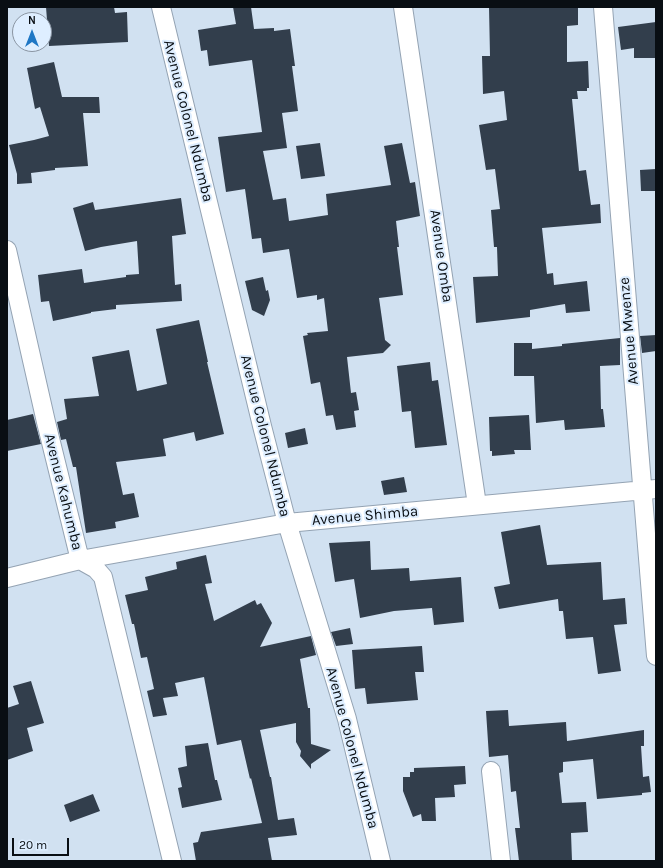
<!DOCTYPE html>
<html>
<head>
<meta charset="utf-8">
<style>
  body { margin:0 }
  #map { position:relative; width:663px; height:868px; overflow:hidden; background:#d1e1f1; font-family:Karla,sans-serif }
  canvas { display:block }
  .frame { position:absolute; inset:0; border:8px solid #090e13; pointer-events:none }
  .north { position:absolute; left:12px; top:12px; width:40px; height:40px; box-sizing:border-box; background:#deeeff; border:1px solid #8994a1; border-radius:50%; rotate:0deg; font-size:11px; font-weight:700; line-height:16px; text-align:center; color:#090e13 }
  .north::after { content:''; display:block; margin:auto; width:14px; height:18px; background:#1e77c5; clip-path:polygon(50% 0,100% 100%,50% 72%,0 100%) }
  .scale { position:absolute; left:12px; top:838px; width:57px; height:18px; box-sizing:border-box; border:2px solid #090e13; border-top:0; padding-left:5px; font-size:12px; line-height:14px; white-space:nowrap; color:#090e13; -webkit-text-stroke:3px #deeeff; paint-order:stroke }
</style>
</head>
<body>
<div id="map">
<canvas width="663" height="868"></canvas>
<div class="frame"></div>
<div class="north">N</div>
<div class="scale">20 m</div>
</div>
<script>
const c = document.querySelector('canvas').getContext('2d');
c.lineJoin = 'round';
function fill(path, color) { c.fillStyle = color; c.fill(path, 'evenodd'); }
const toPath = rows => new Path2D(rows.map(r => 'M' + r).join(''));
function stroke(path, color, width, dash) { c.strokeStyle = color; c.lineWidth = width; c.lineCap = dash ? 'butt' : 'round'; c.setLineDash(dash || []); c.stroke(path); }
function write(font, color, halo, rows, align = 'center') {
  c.font = font + ' Karla,sans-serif'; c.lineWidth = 4; c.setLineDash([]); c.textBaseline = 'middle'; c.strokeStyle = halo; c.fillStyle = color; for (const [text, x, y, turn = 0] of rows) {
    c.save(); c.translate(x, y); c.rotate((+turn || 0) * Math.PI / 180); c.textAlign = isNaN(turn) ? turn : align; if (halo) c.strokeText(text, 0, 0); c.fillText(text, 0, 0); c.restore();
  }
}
const building = toPath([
  [46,7,114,7,115,13,127,12,128,42,49,46],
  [233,7,251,7,254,29,274,28,274,31,290,29,295,66,292,66,298,111,282,113,287,148,263,151,273,200,286,198,289,221,328,215,326,194,391,185,384,146,402,143,410,183,415,182,420,216,396,221,399,247,397,247,403,295,379,298,385,340,391,345,383,353,347,357,351,393,356,392,359,410,354,411,356,427,336,430,333,415,326,416,320,382,311,384,303,336,308,335,307,333,328,331,324,298,317,300,317,295,297,298,289,249,263,253,261,238,252,239,245,189,226,192,218,137,262,132,252,60,209,66,207,50,201,51,198,30,236,24],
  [489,7,578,7,578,25,567,26,567,62,588,61,589,88,587,88,587,91,577,91,578,99,572,99,579,171,586,170,591,205,600,204,601,223,542,228,547,274,553,273,554,285,587,281,590,311,566,313,565,304,530,310,530,317,476,323,473,277,498,276,497,247,494,247,491,210,500,209,495,169,486,170,479,125,507,120,504,91,483,94,482,56,490,56],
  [656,22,656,58,634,58,634,48,621,50,618,27],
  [54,62,62,97,99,97,100,113,83,113,88,166,55,168,55,170,31,173,32,183,17,184,17,174,9,145,34,140,49,136,40,107,35,109,27,68],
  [320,143,325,176,301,179,296,146],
  [656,169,656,191,641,191,640,170],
  [181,198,186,234,172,236,175,285,181,284,182,301,116,305,116,309,91,312,91,313,53,321,49,301,41,302,38,275,82,269,84,283,126,277,126,275,139,274,137,241,101,247,85,251,73,208,93,202,95,210],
  [263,277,266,291,268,290,270,300,264,316,252,310,245,281],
  [199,320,208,362,207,362,224,434,196,441,194,432,163,439,166,456,116,462,123,495,134,493,139,517,115,522,116,528,86,533,76,467,73,467,66,439,61,440,57,422,67,419,64,399,99,396,92,357,129,350,137,391,167,384,156,329],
  [656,335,656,351,642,353,640,336],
  [620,338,620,365,600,366,601,409,603,409,605,427,565,430,564,420,536,423,534,376,514,376,514,343,532,343,532,349,562,346,562,344],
  [430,362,432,381,438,380,447,445,415,448,411,411,402,412,397,366],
  [33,414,41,444,7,451,7,420],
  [529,415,531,450,514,450,515,454,492,456,492,451,490,451,489,417],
  [305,428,308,444,288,448,285,433],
  [404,477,407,492,384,495,381,481],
  [540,525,547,565,601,562,603,600,625,598,627,624,614,625,621,671,598,674,593,637,566,639,563,611,559,611,558,599,499,609,494,587,510,584,501,532],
  [370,541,371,570,409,568,410,581,461,577,464,622,434,625,432,608,394,611,360,618,354,579,335,582,329,543],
  [206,555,212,583,205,584,214,621,255,600,257,605,261,603,272,623,260,647,311,636,316,655,300,659,308,708,310,708,311,744,331,750,311,764,311,769,300,756,301,751,296,742,296,723,260,730,270,777,271,777,278,820,294,818,297,835,268,838,272,861,196,861,193,843,198,842,201,832,262,823,251,778,250,779,241,740,217,745,204,677,175,683,178,696,163,698,167,715,153,717,147,691,154,689,147,657,141,658,134,624,132,624,125,595,148,590,145,577,177,569,176,562],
  [350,628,353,644,336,646,331,632],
  [422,646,424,672,415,672,418,700,367,704,365,688,355,689,352,650],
  [31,681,44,723,27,728,33,751,7,760,7,708,19,704,13,686],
  [508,710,509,726,566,722,567,741,644,730,644,746,641,746,643,777,649,776,651,792,642,793,642,795,597,799,593,759,563,762,563,772,559,773,562,803,586,802,588,832,571,833,572,861,519,861,515,828,520,828,516,791,511,792,508,755,489,757,486,711],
  [208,743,215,780,217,780,222,800,182,808,178,788,182,787,178,768,187,766,185,746],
  [465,766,466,784,454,785,455,797,435,798,436,821,422,821,421,814,413,817,403,791,403,777,410,777,410,772,414,772,414,768],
  [93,794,100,811,70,822,64,805]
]);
const street = toPath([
  [161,7,262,426,287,523,347,719,381,861],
  [403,7,477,505],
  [603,7,656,656],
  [7,250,46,422,80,560,96,569,103,577,172,861],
  [7,578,80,560,287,523,656,489],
  [491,771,501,861]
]);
const streetNames = [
  ["Avenue Colonel Ndumba",188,121,76],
  ["Avenue Omba",441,256,82],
  ["Avenue Mwenze",629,331,-95],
  ["Avenue Colonel Ndumba",265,436,76],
  ["Avenue Kahumba",63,492,76],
  ["Avenue Shimba",365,516,-5],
  ["Avenue Colonel Ndumba",352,748,75]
];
fill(building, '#323e4c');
stroke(street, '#94a3b3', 20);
stroke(street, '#fff', 18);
write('15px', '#090e13', '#deeeff', streetNames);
</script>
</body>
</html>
